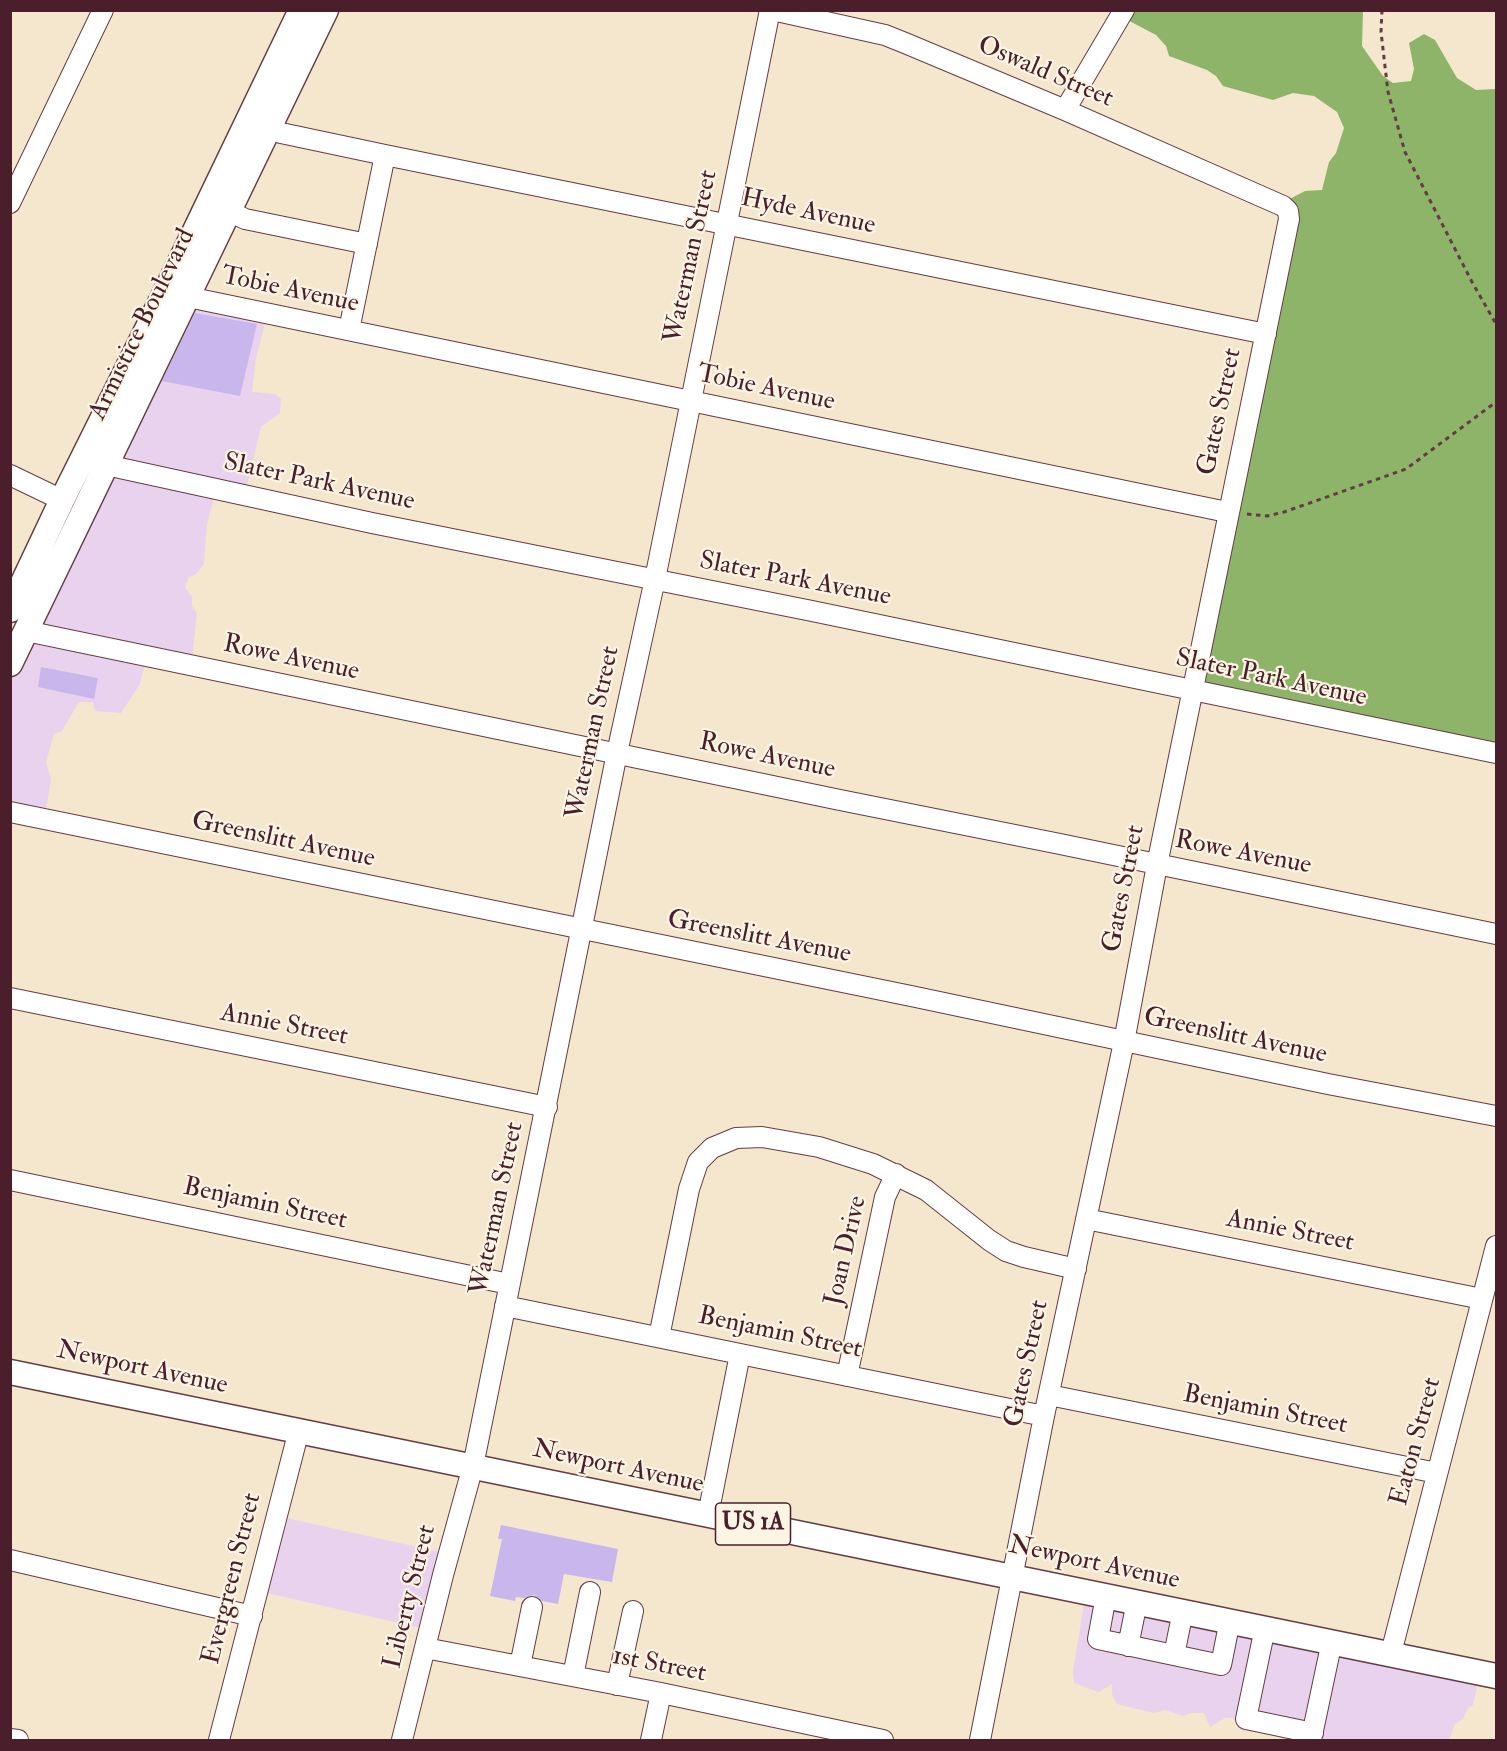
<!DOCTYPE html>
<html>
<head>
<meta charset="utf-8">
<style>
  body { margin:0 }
  #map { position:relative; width:1507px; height:1751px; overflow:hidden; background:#f4e7cd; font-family:"IM FELL Double Pica",serif }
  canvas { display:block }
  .frame { position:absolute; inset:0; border:12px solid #4a1f2b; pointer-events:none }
</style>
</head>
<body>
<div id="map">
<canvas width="1507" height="1751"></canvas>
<div class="frame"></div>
</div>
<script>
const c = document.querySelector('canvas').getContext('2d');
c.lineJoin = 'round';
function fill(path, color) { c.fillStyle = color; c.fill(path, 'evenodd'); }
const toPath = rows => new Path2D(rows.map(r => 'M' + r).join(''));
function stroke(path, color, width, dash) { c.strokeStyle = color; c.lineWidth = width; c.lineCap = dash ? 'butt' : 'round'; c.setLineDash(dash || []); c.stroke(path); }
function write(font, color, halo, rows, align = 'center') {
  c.font = font + ' "IM FELL Double Pica",serif'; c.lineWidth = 4.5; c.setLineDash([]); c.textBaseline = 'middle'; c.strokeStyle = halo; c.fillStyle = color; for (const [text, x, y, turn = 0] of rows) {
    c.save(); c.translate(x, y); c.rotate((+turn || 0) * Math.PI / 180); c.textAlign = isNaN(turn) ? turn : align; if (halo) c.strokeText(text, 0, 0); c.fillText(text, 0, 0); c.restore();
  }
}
const built = toPath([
  [190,301,268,311,256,358,252,392,275,394,281,399,280,413,261,427,246,489,218,485,207,524,204,564,196,574,189,577,185,587,192,597,192,606,197,613,192,658,148,652,140,684,121,713,95,711,93,702,79,702,62,731,54,734,46,762,51,779,45,816,11,809,10,675],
  [286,1518,454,1555,435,1631,266,1593],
  [1086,1592,1480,1674,1473,1705,1468,1708,1463,1719,1455,1724,1449,1740,1314,1740,1313,1738,1239,1727,1233,1718,1225,1718,1210,1727,1204,1713,1190,1713,1184,1716,1165,1710,1154,1713,1117,1704,1112,1694,1112,1684,1099,1692,1074,1683,1073,1671]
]);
const forest = toPath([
  [1123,10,1363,11,1362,46,1383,76,1393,83,1411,81,1414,69,1409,43,1424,34,1435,40,1457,78,1476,90,1496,89,1496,751,1198,687,1284,202,1305,191,1322,190,1329,162,1336,153,1344,128,1337,112,1314,96,1293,93,1273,100,1223,86,1216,76,1207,70,1169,56,1166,46,1156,35,1120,16]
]);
const building = toPath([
  [195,313,257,324,240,396,162,381],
  [41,667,98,678,94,699,38,687],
  [501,1525,618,1549,612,1582,564,1574,558,1604,542,1601,534,1595,524,1598,516,1597,515,1601,490,1596,502,1539,498,1539]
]);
const path = toPath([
  [1382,10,1381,32,1388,92,1405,152,1472,282,1496,324],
  [1247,514,1267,516,1284,512,1406,469,1496,402]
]);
const minor = toPath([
  [772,10,885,35,905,43,1065,110,1283,206,1288,211,1289,219,1157,865,1124,1042,1044,1416,980,1740],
  [1065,110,1124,10],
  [269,128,281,133,385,155,1266,334],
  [10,203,103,10],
  [229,211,245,219,367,244],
  [188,297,1227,512],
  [349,330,385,155],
  [93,460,106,465,372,523,812,611,1496,753],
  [10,475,62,500],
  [26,631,840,800,1060,844,1496,934],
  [10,812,911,996,1328,1084,1496,1116],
  [10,998,547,1107],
  [10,1180,509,1284],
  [1086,1219,1482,1299],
  [505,1306,1044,1416],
  [659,1337,689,1189,698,1162,712,1148,736,1138,762,1137,819,1147,873,1164,926,1190,989,1240,1006,1251,1024,1257,1076,1269],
  [847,1376,885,1197,896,1174],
  [1049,1395,1437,1473],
  [708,1515,740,1354],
  [10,1560,252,1616],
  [1106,1596,1098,1639,1221,1665,1230,1620],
  [1265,1628,1246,1719,1313,1733],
  [1128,1646,1137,1602],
  [425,1648,661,1693,883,1740],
  [1391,1653,1496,1246],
  [1174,1655,1183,1611],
  [520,1666,532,1607],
  [573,1676,590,1592],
  [617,1685,633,1611],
  [10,1739,18,1740],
  [219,1740,299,1430],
  [402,1740,443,1575,473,1466,617,753,655,579,770,10],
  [651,1740,661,1693],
  [1311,1740,1332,1641]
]);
const major = toPath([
  [10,610,62,500,167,289,301,10],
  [10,664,326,10],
  [10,1372,1496,1676]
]);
const shields = [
  [753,1524,75]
];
const shieldNames = [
  ["US 1A",753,1524]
];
const streetNames = [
  ["Oswald Street",1045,73,23],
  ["Hyde Avenue",808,213,12],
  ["Waterman Street",692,257,-78],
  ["Tobie Avenue",290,291,12],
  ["Armistice Boulevard",143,325,-64],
  ["Tobie Avenue",766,389,12],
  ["Gates Street",1221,412,-78],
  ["Slater Park Avenue",319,483,12],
  ["Slater Park Avenue",795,580,11],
  ["Rowe Avenue",291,659,12],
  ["Slater Park Avenue",1271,679,12],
  ["Waterman Street",594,733,-78],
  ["Rowe Avenue",767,757,12],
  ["Greenslitt Avenue",283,841,12],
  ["Rowe Avenue",1243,854,11],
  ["Gates Street",1125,889,-79],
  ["Greenslitt Avenue",759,938,11],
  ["Annie Street",284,1026,11],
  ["Greenslitt Avenue",1235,1037,12],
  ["Benjamin Street",265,1205,12],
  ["Waterman Street",498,1209,-78],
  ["Annie Street",1290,1232,11],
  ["Joan Drive",847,1251,-77],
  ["Benjamin Street",780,1334,12],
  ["Gates Street",1028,1364,-78],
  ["Newport Avenue",142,1369,12],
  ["Benjamin Street",1265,1411,11],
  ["Eaton Street",1417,1442,-75],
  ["Newport Avenue",618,1468,12],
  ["Newport Avenue",1094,1564,12],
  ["Evergreen Street",233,1579,-76],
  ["Liberty Street",411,1597,-76],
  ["1st Street",659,1666,11]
];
fill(built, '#e9d2ed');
fill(forest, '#8eb46a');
fill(building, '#c9b6ed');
stroke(minor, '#643d43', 22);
stroke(major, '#643d43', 27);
stroke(path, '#643d43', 3, [4.5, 4.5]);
stroke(minor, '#fff', 20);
stroke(major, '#fff', 24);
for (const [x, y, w] of shields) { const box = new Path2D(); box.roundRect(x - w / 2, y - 21, w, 42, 4.5); c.fillStyle = '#fcf5e5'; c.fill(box); stroke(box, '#4a1f2b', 1.5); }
write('bold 24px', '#4a1f2b', null, shieldNames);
write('26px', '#4a1f2b', '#fcf5e5', streetNames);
</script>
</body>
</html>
